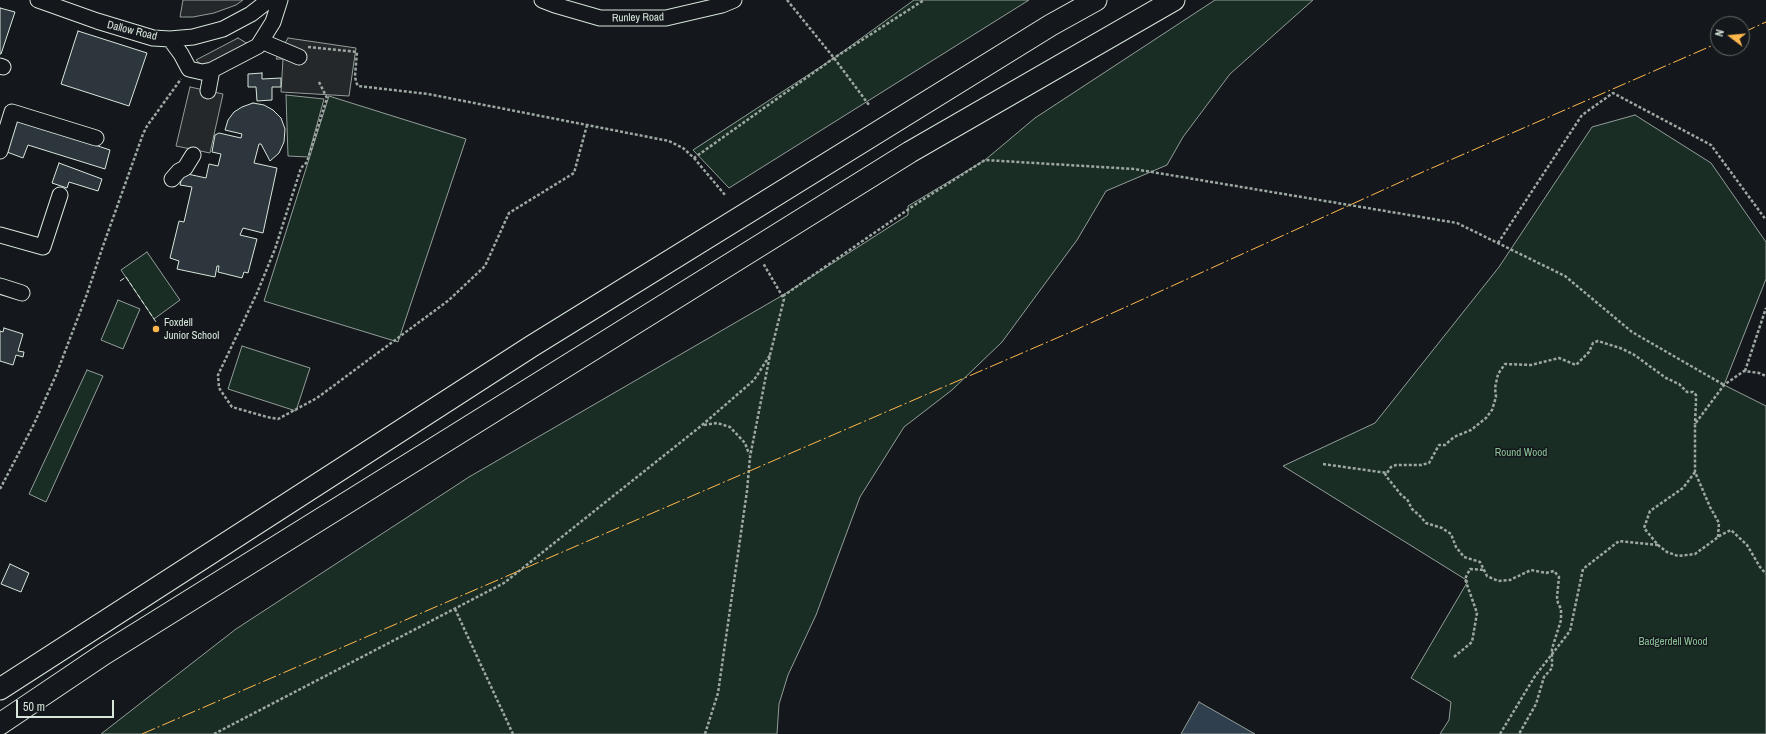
<!DOCTYPE html>
<html>
<head>
<meta charset="utf-8">
<style>
  body { margin:0 }
  #map { position:relative; width:1766px; height:734px; overflow:hidden; background:#14181c; font-family:"Archivo Narrow",sans-serif }
  canvas { display:block }
  .north { position:absolute; left:1710px; top:16px; width:40px; height:40px; box-sizing:border-box; background:#14181c; border:1px solid #626a69; border-radius:50%; rotate:286deg; font-size:11px; font-weight:700; line-height:16px; text-align:center; color:#d8e6dc }
  .north::after { content:''; display:block; margin:auto; width:14px; height:18px; background:#ffb74d; clip-path:polygon(50% 0,100% 100%,50% 72%,0 100%) }
  .scale { position:absolute; left:16px; top:700px; width:98px; height:18px; box-sizing:border-box; border:2px solid #d8e6dc; border-top:0; padding-left:5px; font-size:12px; line-height:14px; white-space:nowrap; color:#d8e6dc; -webkit-text-stroke:3px #14181c; paint-order:stroke }
</style>
</head>
<body>
<div id="map">
<canvas width="1766" height="734"></canvas>
<div class="north">N</div>
<div class="scale">50 m</div>
</div>
<script>
const c = document.querySelector('canvas').getContext('2d');
c.lineJoin = 'round';
function fill(path, color) { c.fillStyle = color; c.fill(path, 'evenodd'); }
const toPath = rows => new Path2D(rows.map(r => 'M' + r).join(''));
function stroke(path, color, width, dash) { c.strokeStyle = color; c.lineWidth = width; c.lineCap = dash ? 'butt' : 'round'; c.setLineDash(dash || []); c.stroke(path); }
function write(font, color, halo, rows, align = 'center') {
  c.font = font + ' "Archivo Narrow",sans-serif'; c.lineWidth = 3; c.setLineDash([]); c.textBaseline = 'middle'; c.strokeStyle = halo; c.fillStyle = color; for (const [text, x, y, turn = 0] of rows) {
    c.save(); c.translate(x, y); c.rotate((+turn || 0) * Math.PI / 180); c.textAlign = isNaN(turn) ? turn : align; if (halo) c.strokeText(text, 0, 0); c.fillText(text, 0, 0); c.restore();
  }
}
const green = toPath([
  [914,0,1029,0,729,188,693,150,834,58,914,0],
  [1215,0,1313,0,1230,74,1183,137,1167,165,1106,191,1077,240,1002,342,952,390,904,427,860,497,816,615,788,675,779,704,777,734,101,734,236,629,469,477,783,295,908,215,908,206,985,160,1035,118,1215,0],
  [286,95,324,99,308,157,288,156,286,95],
  [329,96,466,139,398,342,264,301,329,96],
  [1635,115,1711,163,1766,242,1766,279,1724,385,1766,406,1766,734,1440,734,1449,720,1451,702,1411,678,1468,581,1283,466,1375,423,1499,267,1592,127,1635,115],
  [147,252,180,300,154,319,121,270,147,252],
  [118,300,140,309,123,349,101,340,118,300],
  [242,346,310,368,296,411,228,389,242,346],
  [87,370,103,376,46,502,29,494,87,370]
]);
const parking = toPath([
  [183,0,243,0,236,5,214,13,193,17,180,17,183,0],
  [238,38,250,45,205,68,196,60,238,38],
  [288,38,356,48,349,96,281,92,283,59,276,59,288,38],
  [190,87,223,94,210,153,176,146,190,87]
]);
const water = toPath([
  [1199,702,1255,734,1181,734,1199,702]
]);
const building = toPath([
  [0,8,15,12,1,54,0,54,0,8],
  [78,31,147,53,129,106,61,84,78,31],
  [262,73,262,79,281,78,281,87,272,87,272,100,257,101,256,87,248,87,248,74,262,73],
  [253,103,264,105,273,110,281,118,285,129,284,142,279,153,270,161,261,144,259,144,254,163,277,168,263,233,243,228,240,235,257,239,248,273,244,272,242,278,218,272,219,266,217,266,215,277,177,269,179,261,170,258,179,221,184,222,192,187,180,185,183,173,206,178,209,164,218,166,221,154,212,152,215,135,219,133,241,138,242,134,225,130,228,120,234,112,242,107,253,103],
  [17,119,110,150,105,169,28,145,23,158,7,152,17,119],
  [59,163,102,179,98,191,69,182,67,188,52,183,59,163],
  [4,328,23,334,18,351,24,352,23,357,16,355,13,365,0,361,0,331,3,332,4,328],
  [10,564,29,573,21,592,1,584,10,564]
]);
const path = toPath([
  [787,0,834,58,869,105],
  [308,47,357,52,355,76,356,82,358,86,428,94,669,141,683,148,694,158,834,58,924,0],
  [319,82,327,98,307,162,301,168,275,249,257,293,218,375,219,388,232,407,267,417,278,419,317,398,449,300,485,266,509,213,574,173,587,125],
  [694,158,725,195],
  [1498,243,1582,115,1613,93,1711,145,1766,220],
  [783,296,916,204,985,160,1134,169,1457,223,1565,276,1632,332,1724,385],
  [1745,371,1766,308],
  [704,425,717,423,730,427,745,443,749,454],
  [1323,464,1387,473,1391,467,1396,465,1421,465,1429,463,1439,445,1445,445,1454,437,1471,430,1486,418,1492,410,1496,397,1495,388,1498,374,1505,364,1531,365,1559,358,1576,365,1589,352,1593,343,1598,341,1620,348,1633,354,1666,378,1679,384,1687,392,1693,392,1696,395,1696,401,1695,424],
  [1695,472,1683,488,1650,511,1644,528,1658,545,1667,552,1678,556,1695,554,1721,535,1731,530,1747,545,1760,567,1766,574],
  [1385,473,1386,476,1402,496,1407,499,1412,509,1420,516,1426,523,1442,528,1451,534,1456,547,1464,557,1480,562,1487,576,1498,581,1510,580,1531,570,1546,573,1554,571,1559,577,1557,597,1558,603,1561,609,1561,620,1552,649,1552,668,1544,677,1536,704,1519,734],
  [0,489,34,424,56,375,87,294,103,246,143,134,147,126,181,79],
  [1718,537,1719,523,1710,507,1695,472,1695,424,1724,385,1744,371,1759,373,1766,376],
  [455,609,513,734],
  [1454,657,1472,642,1477,613,1465,579,1470,569,1485,570],
  [214,734,504,583,701,426,754,380,770,355],
  [705,734,718,693,747,491,750,457,770,355,784,299,763,263],
  [1500,734,1535,676,1570,631,1583,569,1619,541,1658,545]
]);
const minor = toPath([
  [38,0,97,21,153,38,170,39,193,37,223,29,251,14,269,0],
  [542,0,555,5,600,18,666,18,722,5,734,0],
  [170,39,181,54,189,69,202,72,212,70,258,46,273,22,280,0],
  [261,41,299,57],
  [0,66,3,67],
  [208,91,212,70],
  [0,151,12,112,96,138],
  [172,179,179,171,185,168,193,155],
  [0,235,43,247,60,195],
  [0,286,22,293]
]);
const highway = toPath([
  [0,689,532,346,1051,25,1096,0],
  [0,724,104,654,910,152,1174,0]
]);
const fence = toPath([
  [120,281,126,277,156,322]
]);
const power = toPath([
  [1742,33,1766,22],
  [142,734,1073,331,1416,175,1718,43]
]);
const markers = [
  [156,329,4,"#ffb74d"]
];
const streetNames = [
  ["Runley Road",638,18,-1],
  ["Dallow Road",132,31,14]
];
const poiNames = [
  ["Foxdell",164,323],
  ["Junior School",164,336]
];
const parkNames = [
  ["Round Wood",1521,453],
  ["Badgerdell Wood",1673,642]
];
fill(green, '#1a2d24');
stroke(green, '#939e99', 1);
fill(parking, '#24282b');
stroke(parking, '#939e99', 1);
fill(water, '#2f3f4d');
stroke(water, '#939e99', 1);
fill(building, '#2c363c');
stroke(building, '#d8e6dc', 1);
stroke(minor, '#d8e6dc', 17);
stroke(highway, '#d8e6dc', 23);
stroke(path, '#9da8a2', 2.5, [3, 2]);
stroke(minor, '#14181c', 15);
stroke(highway, '#14181c', 21);
stroke(fence, '#d8e6dc', 1, [5, 2]);
stroke(power, '#ffb74d', 1, [14, 3, 2, 3]);
for (const [x, y, r, color] of markers) { const dot = new Path2D(); dot.arc(x, y, r, 0, 2 * Math.PI); c.fillStyle = color; c.fill(dot); stroke(dot, '#14181c', 1.5); }
write('11px', '#d8e6dc', '#14181c', streetNames);
write('11px', '#d8e6dc', '#14181c', poiNames, 'left');
write('11px', '#8ac095', '#14181c', parkNames);
</script>
</body>
</html>
